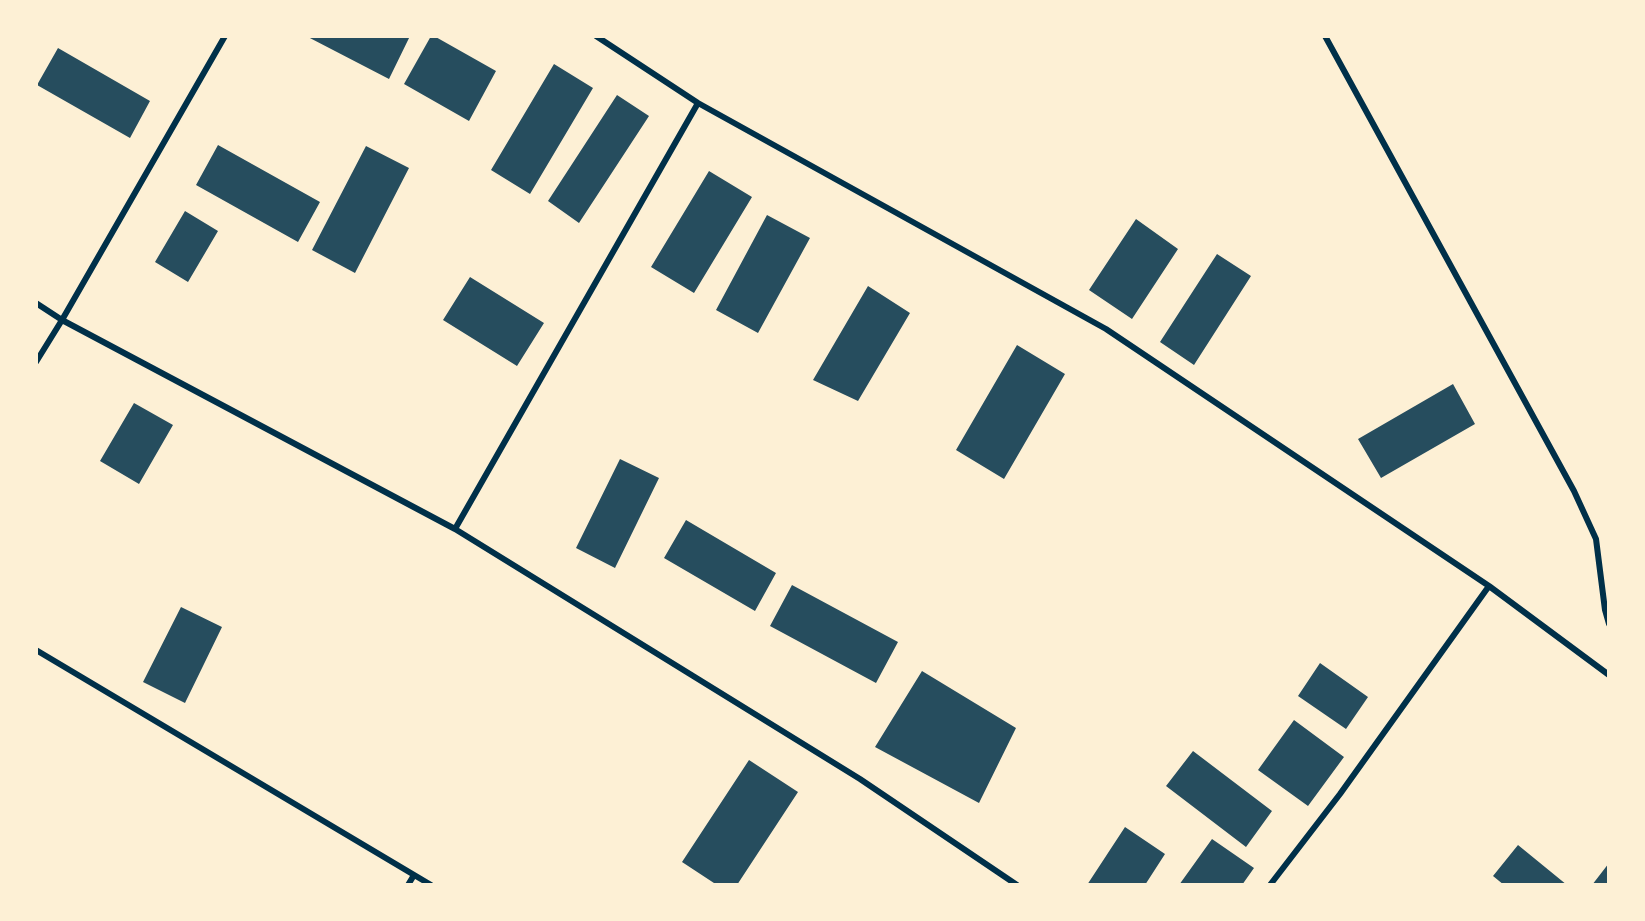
<!DOCTYPE html>
<html>
<head>
<meta charset="utf-8">
<style>
  body { margin:0 }
  #map { position:relative; width:1645px; height:921px; overflow:hidden; background:#fdf0d5; font-family:"Titillium Web",sans-serif }
  canvas { display:block }
  .frame { position:absolute; inset:0; border:38px solid #fdf0d5; pointer-events:none }
</style>
</head>
<body>
<div id="map">
<canvas width="1645" height="921"></canvas>
<div class="frame"></div>
</div>
<script>
const c = document.querySelector('canvas').getContext('2d');
c.lineJoin = 'round';
function fill(path, color) { c.fillStyle = color; c.fill(path, 'evenodd'); }
const toPath = rows => new Path2D(rows.map(r => 'M' + r).join(''));
function stroke(path, color, width, dash) { c.strokeStyle = color; c.lineWidth = width; c.lineCap = dash ? 'butt' : 'round'; c.setLineDash(dash || []); c.stroke(path); }
const building = toPath([
  [306,36,410,36,389,79],
  [431,36,434,36,496,71,469,121,404,84],
  [58,48,150,101,130,138,37,85],
  [554,64,593,88,530,194,491,170],
  [617,95,649,116,579,223,548,201],
  [218,145,320,202,298,242,196,185],
  [366,146,409,168,355,273,312,250],
  [709,171,752,197,694,293,651,267],
  [185,211,218,231,188,282,155,262],
  [767,215,810,238,758,333,716,310],
  [1136,219,1178,249,1132,319,1089,290],
  [1217,254,1251,276,1194,365,1160,342],
  [470,277,544,323,517,366,443,320],
  [868,286,910,313,858,401,813,380],
  [1017,345,1065,374,1004,479,956,450],
  [1453,384,1475,424,1381,478,1358,439],
  [134,403,173,425,139,484,100,461],
  [620,459,659,478,615,568,576,548],
  [686,520,776,573,755,611,664,558],
  [792,585,898,642,876,683,770,626],
  [181,607,222,627,185,703,143,682],
  [1320,663,1368,697,1346,729,1298,696],
  [922,671,1016,728,979,803,875,747],
  [1294,720,1344,757,1308,806,1258,770],
  [1193,751,1272,811,1246,847,1166,786],
  [749,760,798,792,737,885,717,885,682,862],
  [1125,827,1165,854,1145,885,1087,885],
  [1212,839,1254,868,1242,885,1179,885],
  [1518,845,1567,885,1504,885,1493,876],
  [1609,863,1609,885,1592,885]
]);
const minor = toPath([
  [596,36,698,103,1106,329,1489,586,1609,675],
  [1325,36,1574,491,1596,539,1605,610,1609,624],
  [36,303,62,320,225,36],
  [36,362,62,320,455,529,860,779,1017,885],
  [455,529,698,103],
  [36,650,431,885],
  [408,885,414,875],
  [1270,885,1340,794,1489,586]
]);
fill(building, '#264d5e');
stroke(minor, '#003049', 6);
</script>
</body>
</html>
